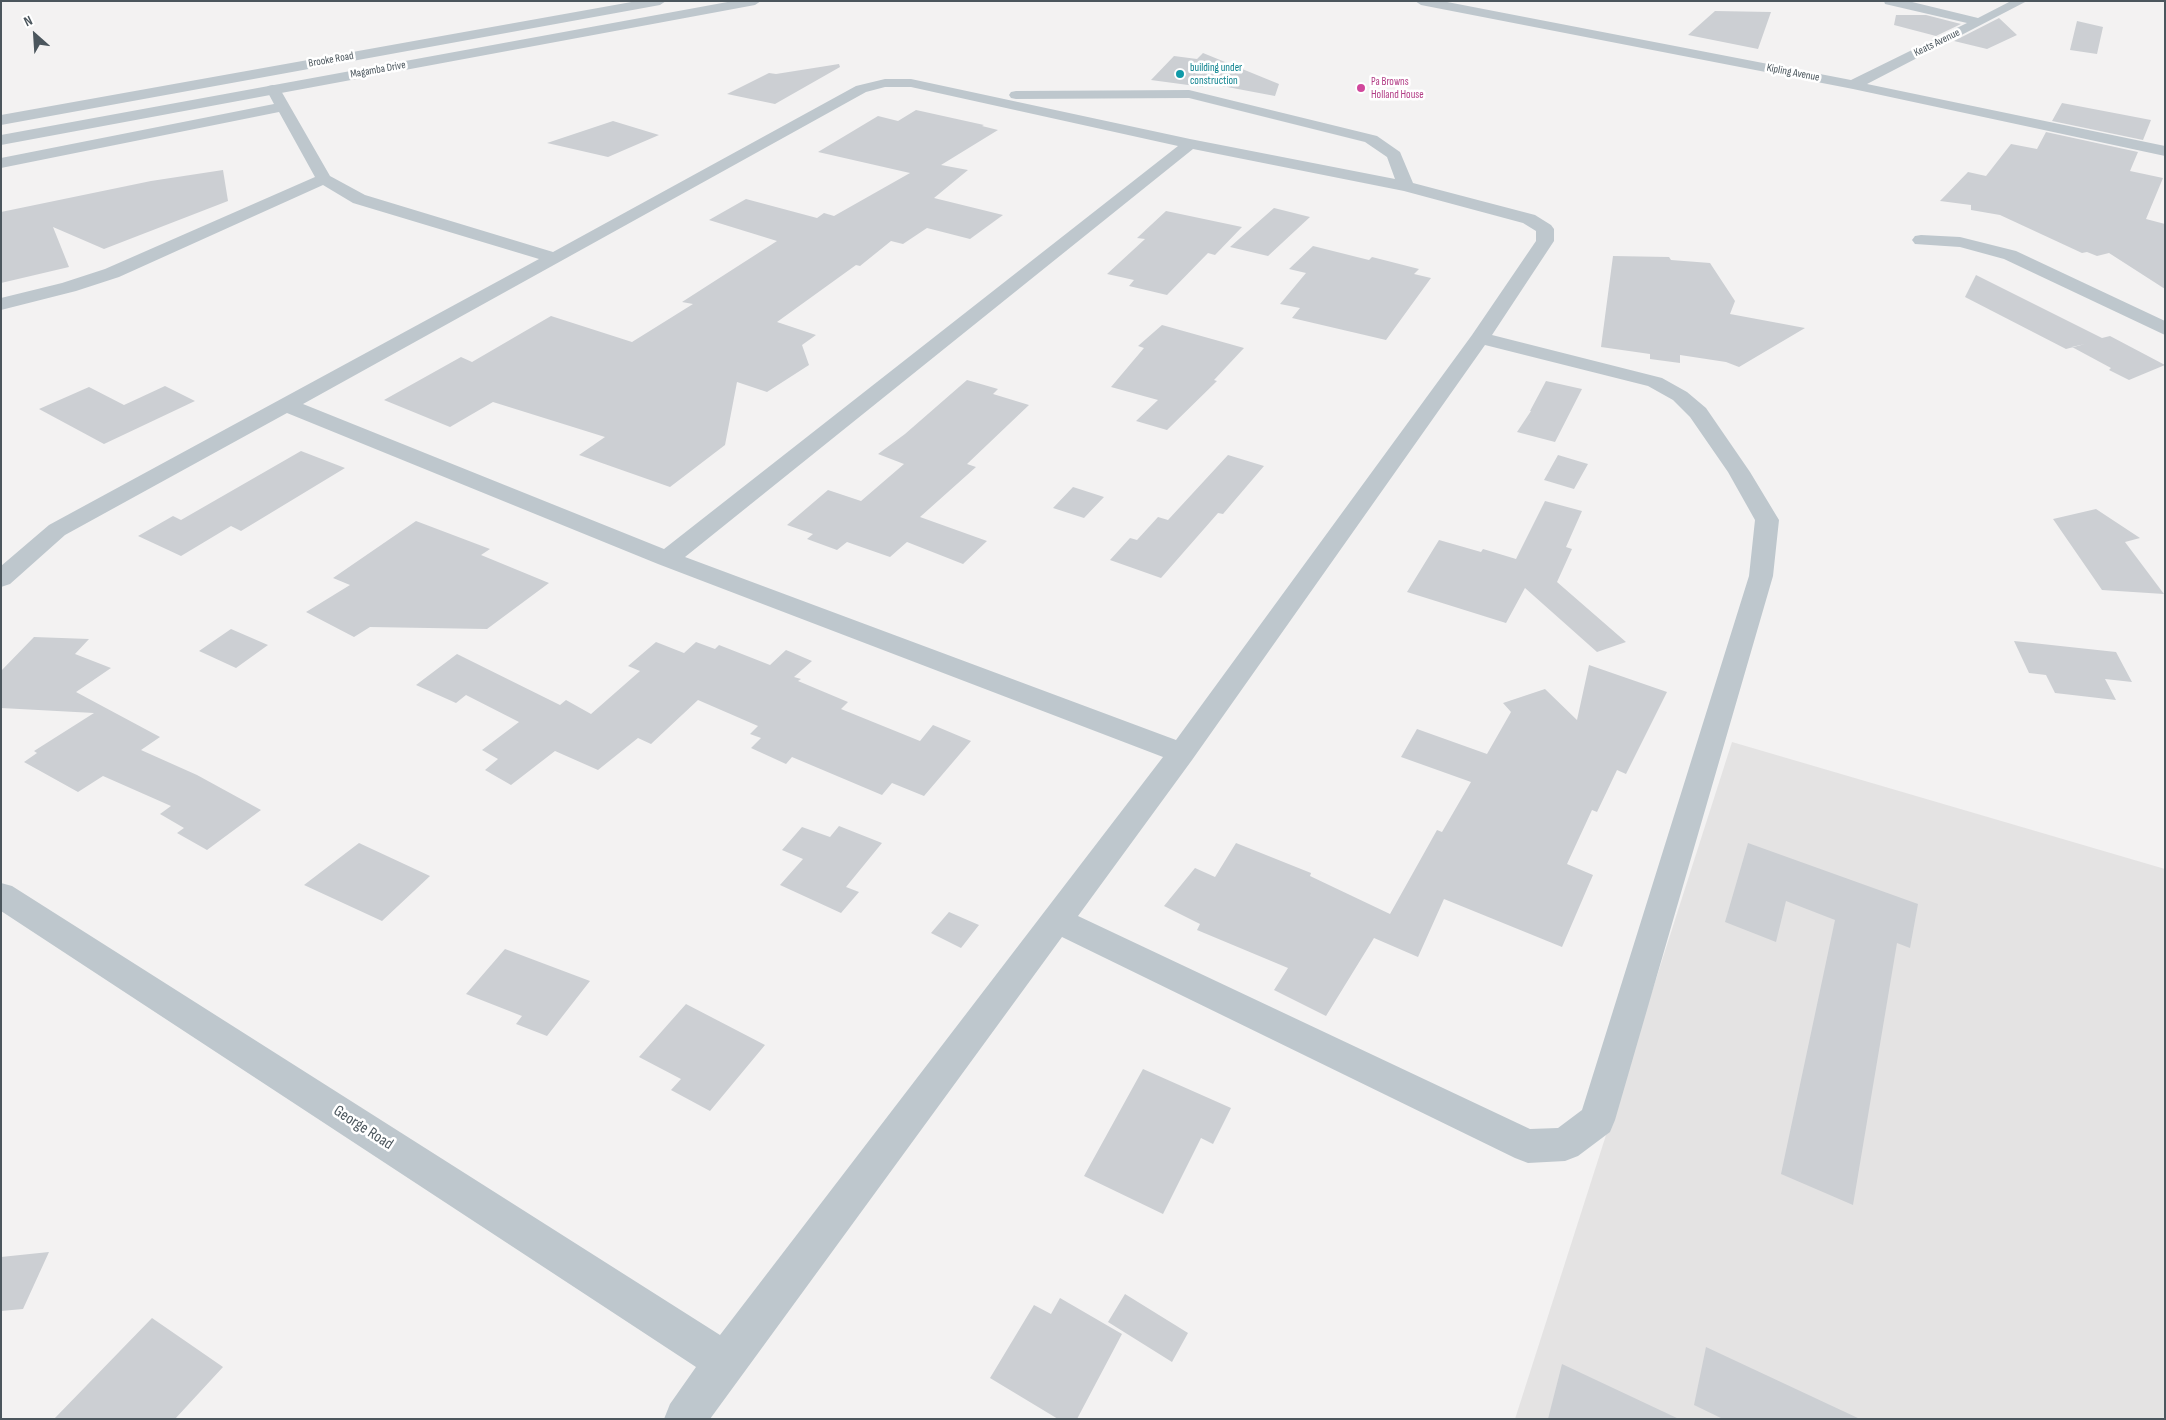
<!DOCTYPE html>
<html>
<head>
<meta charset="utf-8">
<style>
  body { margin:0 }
  #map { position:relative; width:2166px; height:1420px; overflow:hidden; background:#f3f2f2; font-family:"Sofia Sans Condensed",sans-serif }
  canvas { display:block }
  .frame { position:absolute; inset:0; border:2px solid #4b565d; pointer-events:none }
  .north { position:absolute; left:10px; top:10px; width:50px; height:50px; -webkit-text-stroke:4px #fff; paint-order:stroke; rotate:334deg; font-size:14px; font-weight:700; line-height:20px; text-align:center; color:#4b565d }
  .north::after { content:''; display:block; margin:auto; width:18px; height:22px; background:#4b565d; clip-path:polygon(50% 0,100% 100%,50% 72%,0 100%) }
</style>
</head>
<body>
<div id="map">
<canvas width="2166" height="1420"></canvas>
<div class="frame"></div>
<div class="north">N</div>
</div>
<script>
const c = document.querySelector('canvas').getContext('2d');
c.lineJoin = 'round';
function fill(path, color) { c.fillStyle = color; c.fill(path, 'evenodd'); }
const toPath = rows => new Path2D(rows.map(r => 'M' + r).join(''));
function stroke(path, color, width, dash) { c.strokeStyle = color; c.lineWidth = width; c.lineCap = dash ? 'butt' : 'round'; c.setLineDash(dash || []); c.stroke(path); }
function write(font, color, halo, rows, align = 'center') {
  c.font = font + ' "Sofia Sans Condensed",sans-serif'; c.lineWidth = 5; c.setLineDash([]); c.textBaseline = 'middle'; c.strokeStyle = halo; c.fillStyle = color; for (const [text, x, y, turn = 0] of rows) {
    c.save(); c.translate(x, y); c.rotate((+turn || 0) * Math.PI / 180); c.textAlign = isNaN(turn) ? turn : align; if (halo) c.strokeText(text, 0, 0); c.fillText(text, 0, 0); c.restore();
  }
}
const education = toPath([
  [1732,742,2165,869,2165,1419,1515,1419]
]);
const building = toPath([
  [1715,11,1771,12,1758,49,1688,35],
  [1896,15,1926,15,1961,24,1936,36,1894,25],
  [1999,18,2017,35,1987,49,1954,41],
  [2077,21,2103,27,2097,54,2070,50],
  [1203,53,1279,84,1275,96,1206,83,1203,87,1151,80,1174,56,1197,59],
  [839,64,840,67,775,104,727,94,769,73,776,74],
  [2062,103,2151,120,2143,140,2052,121],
  [916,110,984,125,982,126,998,130,941,165,968,170,934,198,1003,215,970,239,927,228,903,244,891,241,860,266,856,265,777,322,816,335,802,345,809,365,767,392,737,382,725,445,670,487,579,455,605,437,493,402,450,427,384,400,461,357,472,362,551,316,632,342,693,304,682,302,777,241,709,220,746,199,817,218,824,213,834,216,910,173,818,152,878,116,898,121],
  [613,121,659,135,608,157,547,143],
  [2046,132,2138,152,2130,171,2163,178,2146,219,2165,224,2165,289,2109,253,2097,256,2087,252,2082,253,2000,215,1971,210,1971,205,1940,201,1968,172,1986,176,2011,144,2037,149],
  [223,170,228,201,104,249,53,227,69,267,1,283,1,212,151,181],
  [1274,208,1310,217,1268,256,1230,247],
  [1166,211,1242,227,1215,255,1208,253,1167,295,1129,286,1134,280,1107,274,1145,239,1137,238],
  [1313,246,1369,260,1372,257,1419,269,1414,274,1431,278,1386,340,1292,318,1300,308,1280,304,1306,273,1289,269],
  [1613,256,1669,257,1671,260,1710,263,1735,301,1730,314,1805,328,1739,367,1726,362,1680,355,1680,363,1650,359,1650,354,1601,347],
  [1976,275,2102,338,2110,336,2165,365,2129,380,2109,370,2111,368,2072,347,2085,344,2066,349,1965,297],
  [1162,325,1244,348,1214,380,1217,381,1167,430,1136,421,1158,400,1111,387,1144,348,1138,346],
  [967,380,998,389,993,394,1029,405,967,464,976,467,920,517,987,541,963,564,907,542,890,557,847,542,837,550,807,539,813,534,787,525,828,490,861,501,904,464,878,454,905,434],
  [1546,381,1582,389,1555,442,1517,432,1531,411,1530,411],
  [165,386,195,401,104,444,39,409,89,387,124,405],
  [301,451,345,468,241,531,231,526,181,556,138,536,173,516,181,520],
  [1228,455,1264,466,1223,514,1218,513,1161,578,1110,560,1130,538,1137,540,1158,517,1168,520],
  [1558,455,1588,464,1574,489,1544,480],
  [1073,487,1104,497,1084,518,1053,508],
  [1545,501,1582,511,1566,547,1572,549,1557,582,1626,642,1597,652,1525,588,1506,623,1407,592,1439,540,1481,552,1483,549,1516,559],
  [2096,509,2140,538,2125,542,2164,594,2102,590,2053,519],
  [416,521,490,549,481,555,549,583,487,629,370,627,354,637,306,612,350,585,333,578],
  [231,629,268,645,236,668,199,651],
  [34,637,89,639,75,654,111,668,76,692,160,737,141,750,197,775,261,810,207,850,177,833,184,828,160,814,171,806,103,776,78,792,24,762,37,753,34,751,94,713,1,708,1,671],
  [2014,641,2116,652,2132,682,2105,679,2116,700,2055,693,2046,675,2029,673],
  [656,642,684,653,696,642,715,649,719,645,770,665,786,650,812,661,794,677,801,679,798,681,848,702,841,709,920,741,933,725,971,741,924,796,892,783,882,795,792,757,786,764,751,748,761,738,750,734,758,726,698,700,651,744,638,738,598,770,555,751,511,785,485,770,498,759,482,750,519,722,466,695,456,703,416,685,457,654,560,705,566,700,591,714,640,671,628,666],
  [1589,665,1667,692,1626,774,1617,770,1597,812,1592,810,1567,864,1593,875,1562,947,1444,899,1418,957,1374,938,1326,1016,1274,990,1288,968,1197,930,1200,924,1164,906,1195,868,1215,877,1236,843,1311,873,1310,876,1390,914,1437,830,1442,832,1471,782,1401,757,1417,729,1487,754,1511,712,1503,703,1545,689,1577,720],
  [839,826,882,843,846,887,859,892,841,913,780,885,803,859,782,850,802,827,830,837],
  [359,843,430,876,382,921,304,885],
  [1748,843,1918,904,1910,948,1897,943,1853,1205,1781,1174,1835,920,1786,901,1776,942,1725,922],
  [949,912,979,925,961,948,931,933],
  [505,949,590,981,547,1036,516,1024,522,1016,466,994],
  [686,1004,765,1045,710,1111,671,1090,681,1079,639,1057],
  [1143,1069,1231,1108,1213,1144,1201,1138,1163,1214,1084,1176],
  [49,1252,23,1309,1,1311,1,1257],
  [1125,1294,1188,1333,1172,1362,1108,1322],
  [1060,1298,1122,1334,1077,1419,1058,1419,990,1378,1034,1305,1051,1314],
  [152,1318,223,1367,175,1419,54,1419],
  [1706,1347,1860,1419,1723,1419,1694,1405],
  [1562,1364,1679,1419,1548,1419]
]);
const minor = toPath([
  [637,1,666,1,660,5,1,125,1,115,637,1],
  [1415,1,1442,1,1851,80,1967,23,1885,4,1884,1,1908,1,1978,18,2011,1,2027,1,1867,84,2165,146,2165,156,1853,89,1421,5,1415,1],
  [885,79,911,79,1190,139,1395,179,1387,157,1365,142,1189,98,1016,99,1011,98,1009,95,1011,92,1016,91,1189,90,1377,136,1400,152,1413,183,1535,215,1551,225,1554,229,1554,241,1492,335,1662,378,1687,392,1706,408,1750,472,1779,520,1773,576,1615,1120,1610,1132,1578,1156,1565,1161,1528,1163,1515,1158,1062,937,710,1419,664,1419,670,1404,696,1367,1,911,1,883,12,886,720,1335,1163,757,658,564,287,413,65,535,10,584,1,587,1,566,49,525,539,259,353,203,323,185,119,277,76,291,1,310,1,298,62,283,105,269,315,177,279,112,1,168,1,158,274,104,266,89,268,86,273,85,278,86,280,89,330,176,365,195,553,252,856,86,885,79],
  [885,87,911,87,1178,146,664,549,303,404,866,92,885,87],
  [1193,149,1404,191,1523,223,1536,231,1536,241,1472,335,1176,740,685,557,1193,149],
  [1485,345,1648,386,1673,400,1690,417,1728,472,1755,520,1749,576,1582,1110,1558,1128,1530,1129,1078,916,1192,760,1485,345],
  [1921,235,1960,237,2016,251,2165,321,2165,335,2004,259,1960,247,1915,244,1912,240,1915,236,1921,235]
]);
const tertiary = toPath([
  [733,1,761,1,755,5,1,145,1,135,733,1]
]);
const markers = [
  [1180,74,5,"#0f9aa8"],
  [1361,88,5,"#d1479c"]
];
const farStreetnames = [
  ["Keats Avenue",1937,43,-26],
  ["Brooke Road",331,60,-10],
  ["Magamba Drive",378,70,-10],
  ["Kipling Avenue",1793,73,11]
];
const farCulturenames = [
  ["building under",1190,68],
  ["construction",1190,81]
];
const farHotelnames = [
  ["Pa Browns",1371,82],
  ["Holland House",1371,95]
];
const nearStreetnames = [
  ["George Road",363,1128,33]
];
fill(education, '#e4e3e3');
fill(building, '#cccfd3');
fill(minor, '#bec7cd');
fill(tertiary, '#bec7cd');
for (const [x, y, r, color] of markers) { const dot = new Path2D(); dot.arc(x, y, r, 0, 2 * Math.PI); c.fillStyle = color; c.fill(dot); stroke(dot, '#fff', 2); }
write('11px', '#4b565d', '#fff', farStreetnames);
write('11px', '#0d838f', '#fff', farCulturenames, 'left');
write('11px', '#b23c85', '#fff', farHotelnames, 'left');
write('16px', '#4b565d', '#fff', nearStreetnames);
</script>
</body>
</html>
